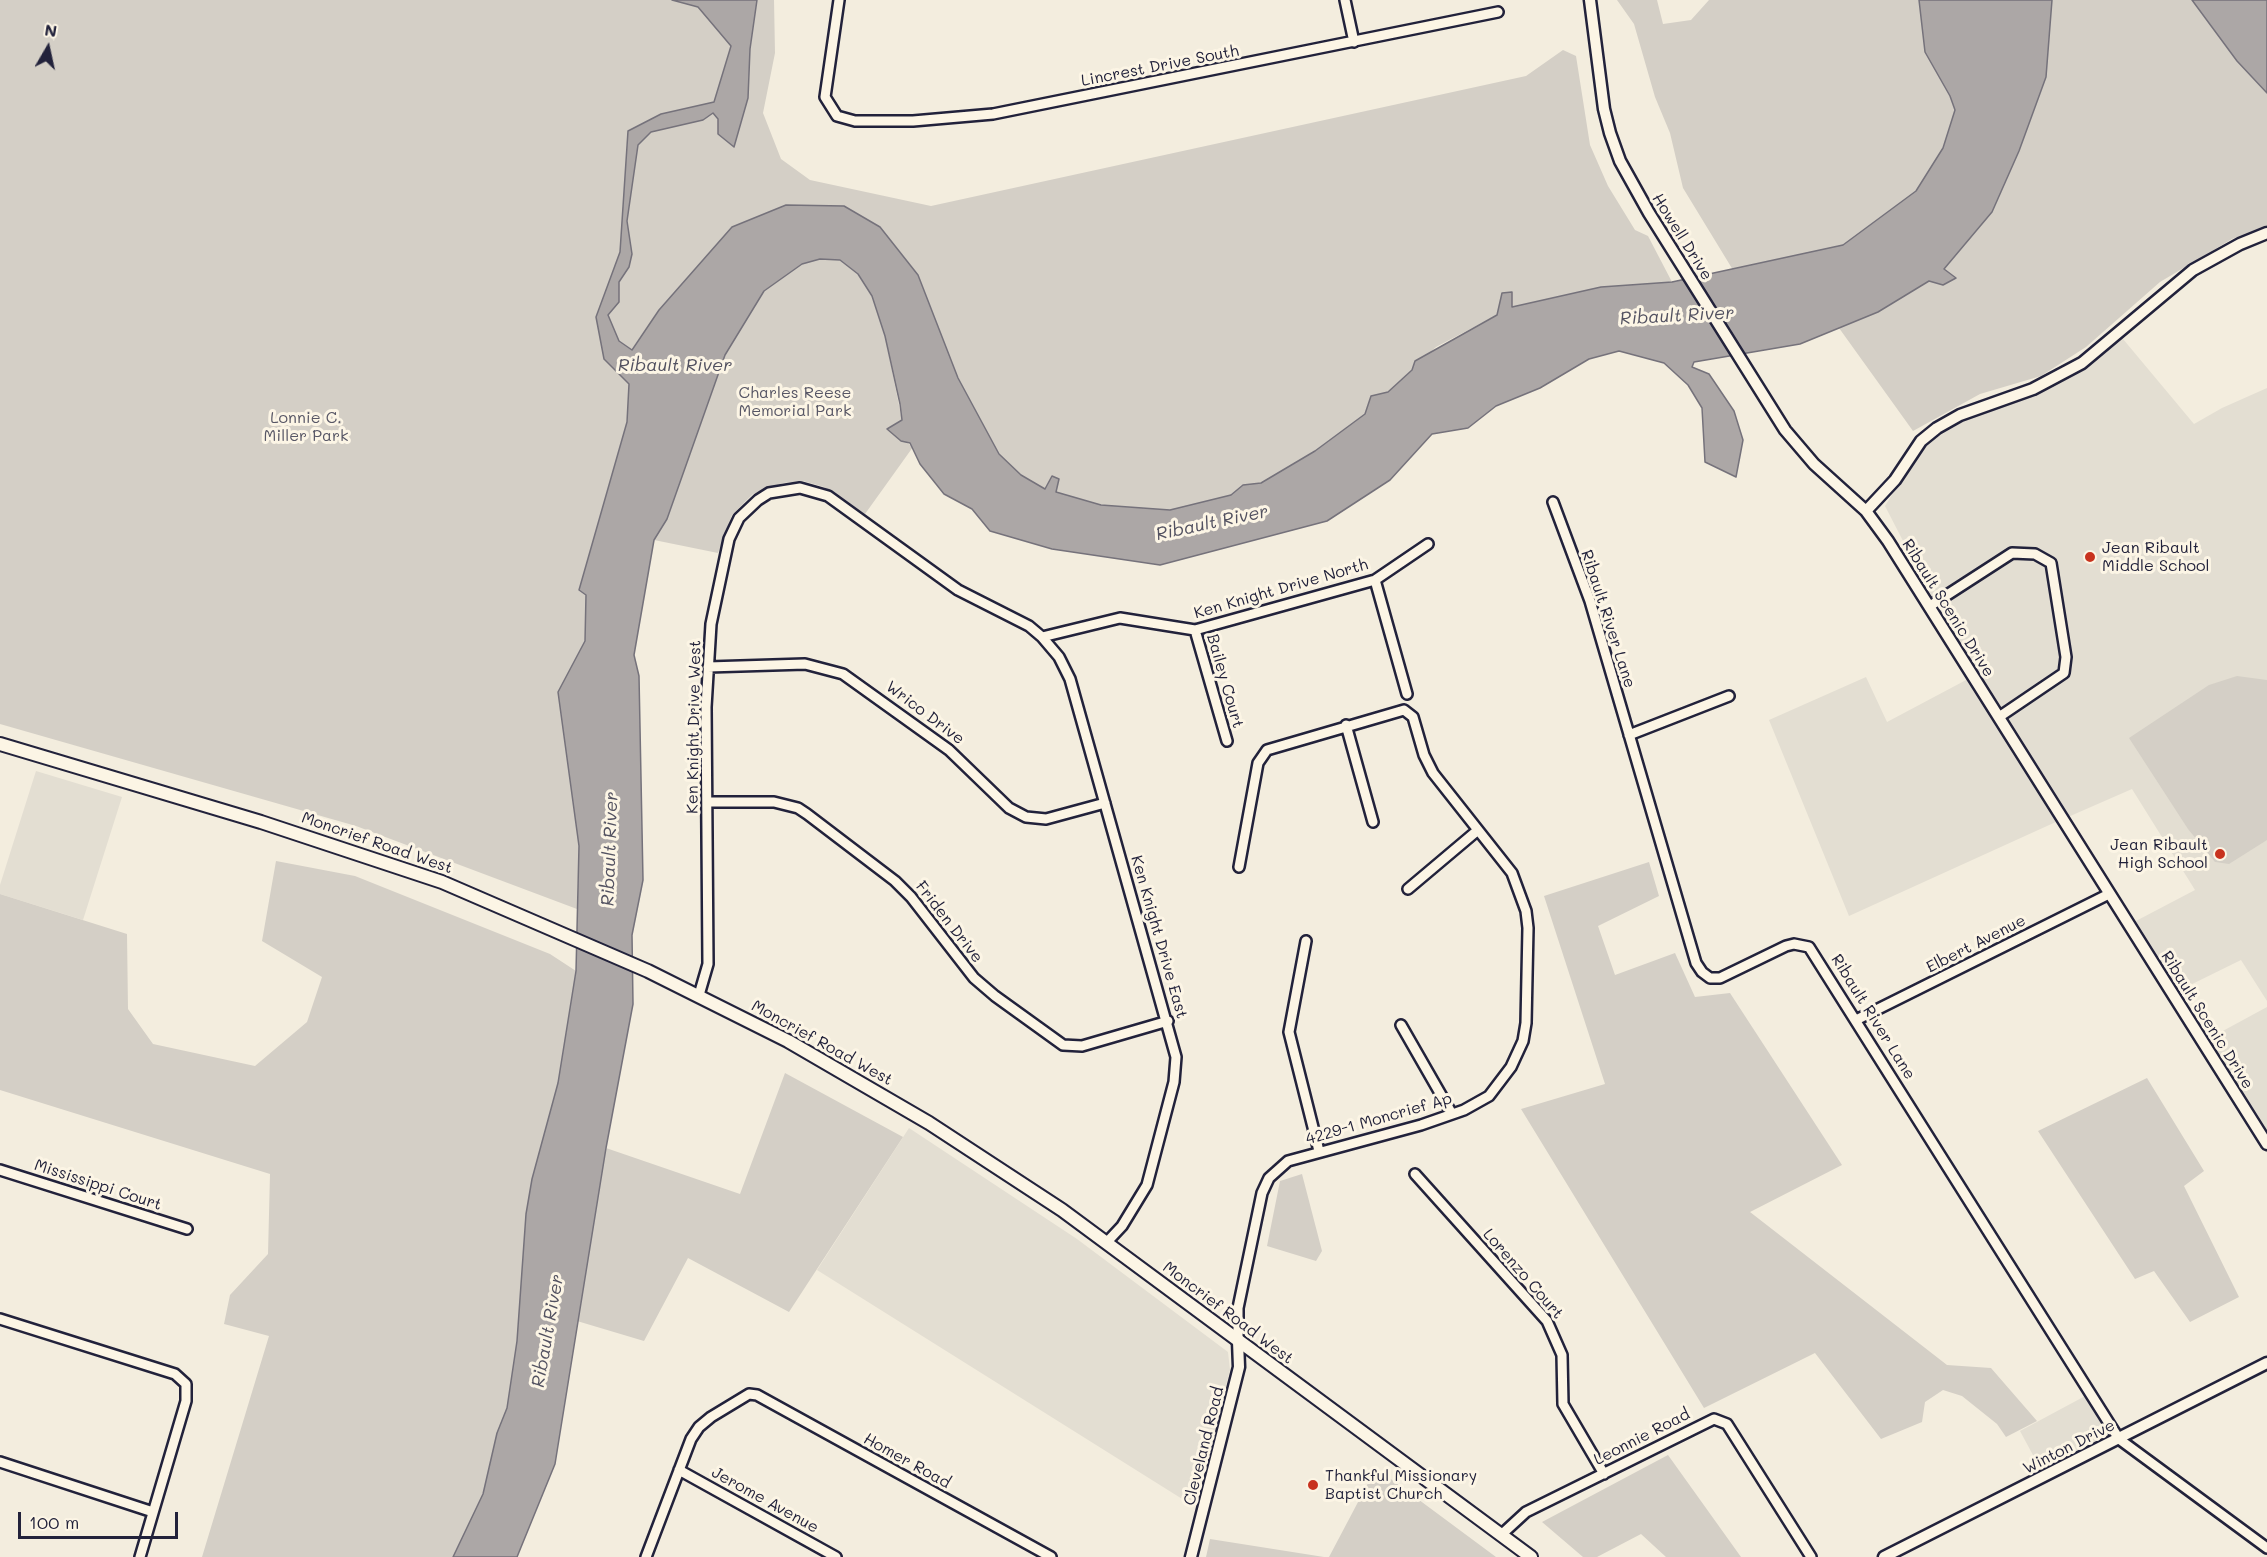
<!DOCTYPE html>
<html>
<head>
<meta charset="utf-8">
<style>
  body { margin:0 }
  #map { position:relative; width:2267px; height:1557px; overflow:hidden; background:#f3edde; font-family:Mali,sans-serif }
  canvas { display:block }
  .north { position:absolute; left:18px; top:18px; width:60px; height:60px; -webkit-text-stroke:4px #fcf5e5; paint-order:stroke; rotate:9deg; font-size:16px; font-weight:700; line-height:24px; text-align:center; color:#22223b }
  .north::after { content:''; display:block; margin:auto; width:21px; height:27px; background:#22223b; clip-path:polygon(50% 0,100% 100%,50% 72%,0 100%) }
  .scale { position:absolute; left:18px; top:1512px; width:160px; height:27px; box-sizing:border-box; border:3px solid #22223b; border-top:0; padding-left:8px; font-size:18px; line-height:21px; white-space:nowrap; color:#22223b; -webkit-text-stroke:4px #fcf5e5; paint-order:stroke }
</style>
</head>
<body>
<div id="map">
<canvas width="2267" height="1557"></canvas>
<div class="north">N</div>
<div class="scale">100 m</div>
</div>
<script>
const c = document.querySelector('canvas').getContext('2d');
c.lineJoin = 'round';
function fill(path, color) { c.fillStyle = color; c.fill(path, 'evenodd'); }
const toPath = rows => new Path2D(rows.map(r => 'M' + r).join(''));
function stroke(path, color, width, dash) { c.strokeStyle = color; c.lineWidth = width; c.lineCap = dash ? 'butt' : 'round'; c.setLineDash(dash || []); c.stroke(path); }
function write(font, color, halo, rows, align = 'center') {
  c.font = font + ' Mali,sans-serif'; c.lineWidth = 6; c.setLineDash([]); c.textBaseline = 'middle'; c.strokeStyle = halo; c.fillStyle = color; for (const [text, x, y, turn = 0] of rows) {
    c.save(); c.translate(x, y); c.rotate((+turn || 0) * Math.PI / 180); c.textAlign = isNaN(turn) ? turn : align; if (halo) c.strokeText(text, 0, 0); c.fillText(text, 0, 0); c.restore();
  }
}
const built = toPath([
  [2123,339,2194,424,2222,408,2267,388,2267,1001,2241,960,2178,991,2134,922,2195,890,2132,789,2068,817,1933,599,1885,506,1921,447,1936,436,1967,419,2045,390,2078,371],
  [1866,677,1887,722,1968,679,2058,821,1849,916,1769,720],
  [36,771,122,797,83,920,0,894,0,885],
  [2267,1007,2267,1132,2208,1039],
  [909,1128,1077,1239,1228,1352,1230,1370,1195,1507,817,1270],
  [2087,1395,2111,1436,2041,1470,2020,1431]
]);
const green = toPath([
  [0,0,672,0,698,7,731,46,714,102,661,114,628,132,620,252,596,317,604,359,629,384,627,422,579,590,586,595,585,641,558,692,579,846,577,909,356,826,0,724],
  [757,0,774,0,775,53,763,113,781,159,810,180,931,206,1526,76,1563,50,1576,56,1590,145,1608,186,1635,230,1648,236,1672,282,1601,287,1512,307,1436,347,1388,392,1371,396,1365,414,1315,451,1261,483,1243,485,1231,495,1170,510,1101,505,1056,492,1052,476,1045,489,1021,475,999,454,958,378,918,275,880,227,659,310,631,350,619,341,608,315,619,302,619,282,629,267,632,254,627,221,638,145,651,132,703,120,713,112,718,119,718,134,734,147,748,98,750,49],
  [1617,0,1657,0,1663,24,1691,20,1709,0,1919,0,1955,111,1943,148,1916,191,1843,245,1733,270,1683,188,1670,133,1655,97,1634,24],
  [2052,0,2192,0,2237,61,2267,93,2267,225,2232,239,2160,282,2086,347,2041,376,1980,394,1913,431,1839,328,1878,312,1929,281,1943,285,1955,278,1944,269,1992,212,2019,151,2046,77],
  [820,259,840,260,858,274,872,296,885,336,902,420,887,429,913,447,865,514,824,487,803,481,783,483,753,494,732,515,718,553,654,540,667,519,725,355,764,291,802,264],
  [2237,676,2267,680,2267,840,2229,864,2215,862,2188,829,2129,738,2209,685],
  [276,861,355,876,550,954,576,971,558,1083,532,1179,526,1214,517,1341,507,1408,497,1433,483,1494,453,1557,202,1557,269,1336,224,1324,230,1295,268,1254,270,1174,0,1090,0,894,127,934,128,1009,153,1044,255,1066,307,1022,322,977,262,941],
  [1649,862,1659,896,1598,926,1615,975,1675,953,1695,997,1730,993,1842,1165,1750,1212,1947,1365,1991,1368,2037,1421,2006,1437,1997,1424,1962,1396,1943,1390,1925,1402,1922,1422,1881,1439,1815,1353,1704,1408,1521,1109,1605,1084,1544,896],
  [785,1073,903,1137,789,1312,688,1258,644,1341,577,1321,606,1148,740,1194],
  [2147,1078,2204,1171,2184,1186,2239,1297,2190,1322,2154,1271,2135,1279,2038,1131],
  [1302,1174,1322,1251,1316,1261,1267,1246,1280,1181],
  [1668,1455,1741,1557,1666,1557,1641,1534,1597,1557,1583,1557,1542,1522],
  [1376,1468,1496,1557,1329,1557],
  [1210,1539,1324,1557,1206,1557]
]);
const water = toPath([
  [672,0,757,0,750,49,748,98,734,147,718,134,718,119,713,113,703,120,651,132,638,145,627,221,632,254,629,267,619,282,619,302,608,315,619,341,632,350,659,310,732,227,786,205,844,206,880,227,918,275,958,378,999,454,1021,475,1045,489,1052,476,1059,479,1056,492,1101,505,1170,510,1231,495,1243,485,1261,483,1315,451,1365,414,1371,396,1388,392,1412,370,1415,361,1497,315,1502,293,1512,292,1512,307,1601,287,1672,282,1843,245,1916,191,1943,148,1955,110,1950,96,1925,52,1919,0,2052,0,2046,77,2019,151,1992,212,1944,269,1956,278,1943,285,1929,281,1878,312,1800,344,1694,362,1692,367,1709,374,1734,411,1743,440,1736,477,1705,462,1702,408,1688,385,1664,363,1619,351,1589,359,1540,388,1496,406,1468,428,1432,434,1390,480,1327,521,1160,565,1052,549,990,531,972,509,944,494,920,464,910,443,901,441,887,429,902,420,900,404,885,336,872,296,858,274,840,260,820,259,802,264,764,291,725,355,667,519,654,540,634,655,639,676,643,880,632,935,633,1004,606,1148,555,1464,517,1557,453,1557,483,1494,497,1433,507,1408,517,1341,526,1214,532,1179,558,1083,576,971,579,846,558,692,585,641,586,595,579,590,627,422,629,384,604,359,596,317,620,252,628,131,661,114,714,102,731,46,698,7,672,0],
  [2192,0,2267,0,2267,93,2237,61,2192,0]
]);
const minor = toPath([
  [839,0,825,97,837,116,855,121,913,121,993,114,1498,12],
  [1345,0,1354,42],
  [1553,502,1590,601,1696,963,1702,972,1710,978,1720,978,1786,946,1794,944,1809,947,2119,1439,2267,1548],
  [1375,580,1407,694],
  [1930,606,2012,553,2035,554,2051,563,2066,657,2064,673,1999,717],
  [1195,630,1227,741],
  [1042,637,1059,657,1070,679,1176,1057,1174,1082,1147,1185,1122,1226,1107,1242],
  [708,667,805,664,843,674,949,750,1009,808,1026,817,1046,819,1105,803],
  [1346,725,1373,822],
  [1629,735,1729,696],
  [707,802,774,802,798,808,807,814,895,881,911,897,974,978,995,996,1063,1045,1082,1046,1168,1021],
  [1408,889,1478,830],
  [1306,941,1289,1032,1319,1151],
  [699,995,708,964,706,707,711,624,729,539,739,518,758,500,769,493,800,488,828,496,958,590,1029,626,1042,637,1120,618,1195,630,1375,580,1428,544],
  [1856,1020,2109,894],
  [1401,1025,1452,1114],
  [0,1170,187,1229],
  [1415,1174,1547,1321,1562,1355,1563,1404,1604,1474],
  [0,1319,175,1374,186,1384,186,1401,140,1557],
  [1238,1341,1238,1308,1262,1193,1269,1178,1288,1161,1421,1125,1464,1110,1489,1096,1511,1067,1523,1041,1526,1023,1528,928,1526,911,1512,873,1433,773,1424,755,1413,717,1404,710,1267,750,1258,763,1239,867],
  [0,1462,153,1512],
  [679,1470,836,1557],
  [1501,1535,1526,1512,1714,1419,1727,1424,1811,1557],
  [646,1557,691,1439,699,1427,711,1417,749,1394,757,1395,1051,1557]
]);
const tertiary = toPath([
  [1590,0,1604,109,1610,133,1620,161,1649,213,1785,430,1814,464,1866,511,1888,541,2267,1144],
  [1866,511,1895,480,1921,441,1937,428,1960,415,2033,389,2082,363,2193,270,2240,244,2267,233],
  [1191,1557,1239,1367,1238,1341],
  [1884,1557,2267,1363]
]);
const secondary = toPath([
  [0,744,261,822,442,882,648,971,788,1041,929,1123,1062,1210,1531,1557]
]);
const markers = [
  [2090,557,6,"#c8321e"],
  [2220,854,6,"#c8321e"],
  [1313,1485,6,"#c8321e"]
];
const streetNames = [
  ["Lincrest Drive South",1160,66,-11],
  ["Howell Drive",1682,237,58],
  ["Ken Knight Drive North",1281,589,-16],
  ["Ribault Scenic Drive",1948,608,58],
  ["Ribault River Lane",1608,619,72],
  ["Bailey Court",1225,681,74],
  ["Wrico Drive",925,713,37],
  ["Ken Knight Drive West",694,727,-89],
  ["Moncrief Road West",377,843,19],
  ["Friden Drive",949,922,52],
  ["Ken Knight Drive East",1159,937,74],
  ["Elbert Avenue",1976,944,-27],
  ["Ribault River Lane",1873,1017,58],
  ["Ribault Scenic Drive",2207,1020,58],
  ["Moncrief Road West",822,1043,29],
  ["4229-1 Moncrief Ap",1379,1119,-16],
  ["Mississippi Court",98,1185,18],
  ["Lorenzo Court",1523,1274,49],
  ["Moncrief Road West",1228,1313,37],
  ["Leonnie Road",1642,1437,-27],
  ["Cleveland Road",1204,1446,-76],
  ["Winton Drive",2069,1447,-27],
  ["Homer Road",907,1461,29],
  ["Jerome Avenue",765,1500,29]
];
const parkNames = [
  ["Charles Reese",795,393],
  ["Memorial Park",795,411],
  ["Lonnie C.",306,418],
  ["Miller Park",306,436]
];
const poiNames = [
  ["Jean Ribault",2102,548],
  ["Middle School",2102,566],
  ["Jean Ribault",2208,845,"right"],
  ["High School",2208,863,"right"],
  ["Thankful Missionary",1325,1476],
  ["Baptist Church",1325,1494]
];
const waterNames = [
  ["Ribault River",1677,316,-3],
  ["Ribault River",675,365],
  ["Ribault River",1212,523,-12],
  ["Ribault River",610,849,-88],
  ["Ribault River",548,1331,-80]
];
fill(built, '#e3ded2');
fill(green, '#d4cfc6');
fill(water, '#aca7a6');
stroke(water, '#75727b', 1.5);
stroke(minor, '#22223b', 14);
stroke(tertiary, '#22223b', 15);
stroke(secondary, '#22223b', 16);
stroke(minor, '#fcf5e5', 9);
stroke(tertiary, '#fcf5e5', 10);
stroke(secondary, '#fcf5e5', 12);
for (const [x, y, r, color] of markers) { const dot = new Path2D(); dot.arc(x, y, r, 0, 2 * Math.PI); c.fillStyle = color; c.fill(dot); stroke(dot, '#fcf5e5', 2); }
write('16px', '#22223b', '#fcf5e5', streetNames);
write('16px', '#575665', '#fcf5e5', parkNames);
write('16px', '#22223b', '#fcf5e5', poiNames, 'left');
write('italic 18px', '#525160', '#fcf5e5', waterNames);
</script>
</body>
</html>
